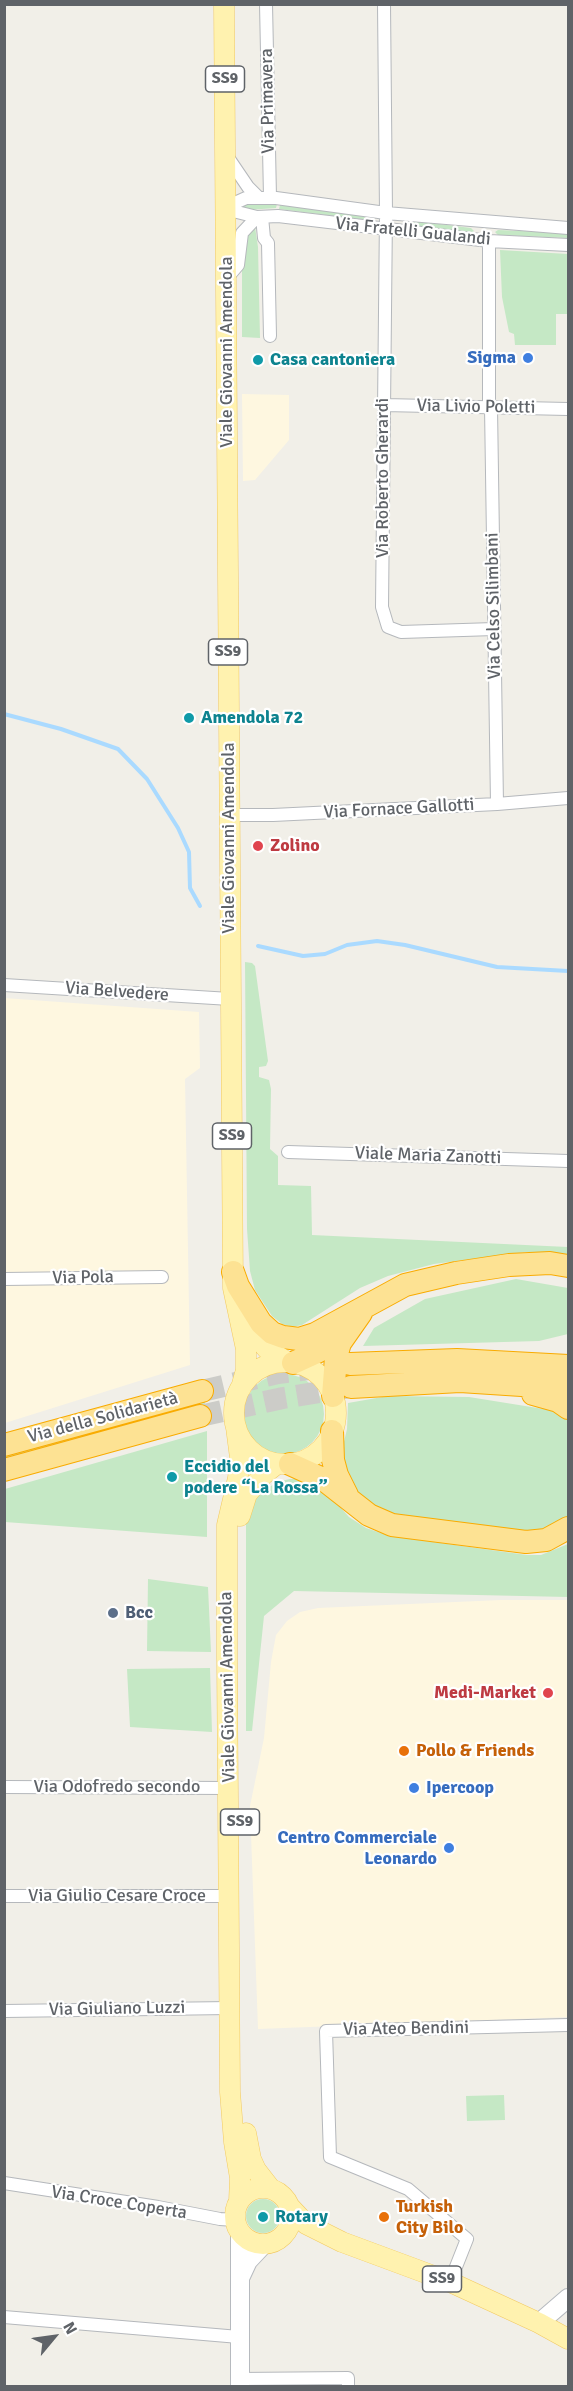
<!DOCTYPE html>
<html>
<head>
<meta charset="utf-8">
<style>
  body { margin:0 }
  #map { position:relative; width:573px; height:2391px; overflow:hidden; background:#f1efe8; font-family:Signika,sans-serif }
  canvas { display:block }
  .frame { position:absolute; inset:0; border:6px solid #5f6368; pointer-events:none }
  .north { position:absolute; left:24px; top:2307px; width:60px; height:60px; -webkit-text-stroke:4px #fff; paint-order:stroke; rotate:61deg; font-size:16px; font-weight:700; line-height:24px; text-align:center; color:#5f6368 }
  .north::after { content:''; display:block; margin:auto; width:21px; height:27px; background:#5f6368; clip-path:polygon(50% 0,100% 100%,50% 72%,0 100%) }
</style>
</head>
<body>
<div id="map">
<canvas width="573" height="2391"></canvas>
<div class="frame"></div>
<div class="north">N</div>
</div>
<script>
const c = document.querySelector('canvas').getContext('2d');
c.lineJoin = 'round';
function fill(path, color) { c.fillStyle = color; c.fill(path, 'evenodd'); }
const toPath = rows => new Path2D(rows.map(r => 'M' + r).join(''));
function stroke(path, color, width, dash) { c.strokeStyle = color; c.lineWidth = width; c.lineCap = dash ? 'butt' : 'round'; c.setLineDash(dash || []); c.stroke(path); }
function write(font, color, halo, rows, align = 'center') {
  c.font = font + ' Signika,sans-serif'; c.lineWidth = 4.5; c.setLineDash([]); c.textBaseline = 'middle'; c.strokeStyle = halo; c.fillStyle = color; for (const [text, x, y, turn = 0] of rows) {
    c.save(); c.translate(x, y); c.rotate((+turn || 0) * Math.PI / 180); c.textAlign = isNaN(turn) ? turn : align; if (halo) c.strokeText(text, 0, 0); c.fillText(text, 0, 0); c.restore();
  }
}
const commercial = toPath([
  [242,394,289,395,289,440,255,480,243,481],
  [4,998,199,1012,200,1068,185,1079,190,1365,5,1423],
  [501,1600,568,1600,568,2017,258,2029,250,1806,264,1738,271,1662,276,1635,287,1621,300,1612,318,1608]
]);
const green = toPath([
  [247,203,277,204,276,208,247,210,238,206],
  [280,205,366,215,365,220,279,209],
  [408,220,471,228,474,231,472,233,408,225,406,223],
  [255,227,258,247,260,338,242,337,242,253,245,236],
  [498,230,568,233,568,238,498,235,495,232],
  [500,250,568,254,568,314,556,314,556,345,515,345,514,334,509,332,502,297],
  [245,962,252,963,255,966,268,1061,266,1066,259,1067,259,1077,269,1080,271,1089,270,1149,278,1156,278,1185,311,1186,312,1235,568,1247,568,1255,526,1252,434,1264,388,1276,360,1288,302,1325,293,1327,282,1324,272,1316,255,1290,250,1271,247,1229],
  [516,1279,568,1288,568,1334,539,1341,363,1346,374,1328,425,1299],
  '244 1414a40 40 0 1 1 80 0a40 40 0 1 1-80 0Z',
  [388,1396,469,1397,550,1410,568,1417,568,1519,555,1528,530,1533,386,1513,361,1496,346,1477,339,1463,347,1429,348,1403],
  [205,1397,205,1410,5,1464,5,1456],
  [207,1431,207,1537,5,1522,5,1489],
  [290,1479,305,1479,324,1489,349,1517,366,1528,390,1536,527,1555,541,1555,568,1544,568,1597,294,1591,264,1616,252,1731,246,1731,246,1517,251,1504,259,1494,277,1482],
  [148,1579,208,1587,211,1652,147,1651],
  [210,1668,212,1732,130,1727,127,1669],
  [504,2095,505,2120,467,2121,466,2096],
  '246 2216a17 17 0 1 1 34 0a17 17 0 1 1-34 0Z'
]);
const stream = toPath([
  [4,714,61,729,118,749,147,779,178,828,189,852,190,888,200,906],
  [258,946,303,956,325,954,347,945,377,941,405,945,497,967,568,971]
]);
const highwayTunnel = toPath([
  [202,1391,278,1373,350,1364],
  [200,1416,283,1398,351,1387]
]);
const street = toPath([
  [266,4,270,197],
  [384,4,386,213,382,607,388,627,401,632,494,629],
  [227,156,248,187,259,198],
  [226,207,246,198,276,198,386,213,568,228],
  [226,207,237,212,257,217,278,216,489,241,568,245],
  [262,217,264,238,268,243,270,336],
  [226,279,238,265,242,233,257,217],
  [384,405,568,409],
  [489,407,489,241],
  [491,407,497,804],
  [229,815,273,815,497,804,568,798],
  [4,985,230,999],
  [288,1152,568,1161],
  [4,1279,162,1277],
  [4,1787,229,1788],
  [4,1896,230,1896],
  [4,2011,230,2008],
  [4,2183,158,2207,220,2219,235,2220],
  [450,2282,467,2239,408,2189,330,2157,326,2031,568,2025],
  [4,2317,239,2337],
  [239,2379,348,2378,348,2386]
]);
const secondary = toPath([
  [241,2276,248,2261,264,2244],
  [539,2323,568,2298],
  [240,2386,240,2233]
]);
const primary = toPath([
  [224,4,233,1288,246,1349,246,1370,241,1388],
  [242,1319,267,1349,287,1362],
  '234 1413a51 51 0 1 1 102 0a51 51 0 1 1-102 0Z',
  [236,1427,240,1458,238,1478,227,1525,227,1657,230,2092,234,2142,240,2178,239,2201],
  [240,1516,247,1494,263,1475,277,1464],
  [246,2133,251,2159,256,2170,270,2188],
  '235 2216a28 28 0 1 1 56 0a28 28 0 1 1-56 0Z',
  [290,2207,306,2224,342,2242,450,2282,539,2323,568,2339]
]);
const highway = toPath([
  [233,1272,238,1286,261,1323,272,1333,283,1337,299,1339,315,1334,405,1285,456,1273,509,1265,550,1263,568,1266],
  [293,1363,317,1352,346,1331],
  [350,1364,457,1360,568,1366],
  [351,1387,460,1381,568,1388],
  [533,1394,558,1401,568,1408],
  [333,1396,336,1357,340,1343,361,1313],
  [332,1431,333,1460,337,1475,347,1495],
  [4,1445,202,1391],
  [290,1464,323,1479,369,1515,392,1525,526,1542,546,1540,568,1528],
  [4,1470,200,1416]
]);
const markers = [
  [528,358,6,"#3f7fe0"],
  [258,360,6,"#0f9aa8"],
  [189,718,6,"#0f9aa8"],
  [258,846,6,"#e0444e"],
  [172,1477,6,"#0f9aa8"],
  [113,1613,6,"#5c6f8a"],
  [548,1693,6,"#e0444e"],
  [404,1751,6,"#e8710a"],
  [414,1788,6,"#3f7fe0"],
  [449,1848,6,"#3f7fe0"],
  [263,2217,6,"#0f9aa8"],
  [384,2217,6,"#e8710a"]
];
const shields = [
  [225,79,39],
  [228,652,39],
  [232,1136,39],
  [240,1822,39],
  [442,2279,39]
];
const shieldNames = [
  ["SS9",225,79],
  ["SS9",228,652],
  ["SS9",232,1136],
  ["SS9",240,1822],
  ["SS9",442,2279]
];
const streetNames = [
  ["Via Primavera",268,101,-91],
  ["Via Fratelli Gualandi",413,232,6],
  ["Viale Giovanni Amendola",227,352,-90],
  ["Via Livio Poletti",476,407,1],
  ["Via Roberto Gherardi",383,478,-90],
  ["Via Celso Silimbani",494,606,-91],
  ["Via Fornace Gallotti",399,809,-3],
  ["Viale Giovanni Amendola",229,838,-90],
  ["Via Belvedere",117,992,4],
  ["Viale Maria Zanotti",428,1156,2],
  ["Via Pola",83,1278,-1],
  ["Via della Solidarietà",103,1418,-15],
  ["Viale Giovanni Amendola",228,1687,-91],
  ["Via Odofredo secondo",117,1787],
  ["Via Giulio Cesare Croce",117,1896],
  ["Via Giuliano Luzzi",117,2009,-1],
  ["Via Ateo Bendini",406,2029,-1],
  ["Via Croce Coperta",119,2203,9]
];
const shopNames = [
  ["Sigma",516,358],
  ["Ipercoop",426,1788,"left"],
  ["Centro Commerciale",437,1838],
  ["Leonardo",437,1859]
];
const cultureNames = [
  ["Casa cantoniera",270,360],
  ["Amendola 72",201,718],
  ["Eccidio del",184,1467],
  ["podere “La Rossa”",184,1488],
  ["Rotary",275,2217]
];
const healthNames = [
  ["Zolino",270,846],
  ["Medi-Market",536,1693,"right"]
];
const serviceNames = [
  ["Bcc",125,1613]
];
const foodNames = [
  ["Pollo & Friends",416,1751],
  ["Turkish",396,2207],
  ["City Bilo",396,2228]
];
fill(commercial, '#fef7e0');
fill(green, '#c5e8c5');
stroke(stream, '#aadaff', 4);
stroke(highwayTunnel, '#ccccc8', 22, [22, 11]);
stroke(street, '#b5b8bc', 14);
stroke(secondary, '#b6babf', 20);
stroke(primary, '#f2c960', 21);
stroke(highway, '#f9ab00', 24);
stroke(street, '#fff', 12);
stroke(secondary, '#fff', 18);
stroke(primary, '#fff2af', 20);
stroke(highway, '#fde293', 22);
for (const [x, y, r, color] of markers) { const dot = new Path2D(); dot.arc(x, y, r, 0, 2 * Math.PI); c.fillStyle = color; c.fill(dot); stroke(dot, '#fff', 2); }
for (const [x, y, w] of shields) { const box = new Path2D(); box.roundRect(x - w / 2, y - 13, w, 26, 4.5); c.fillStyle = '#fff'; c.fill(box); stroke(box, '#5f6368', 1.5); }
write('bold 16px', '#5f6368', null, shieldNames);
write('18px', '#5f6368', '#fff', streetNames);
write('bold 18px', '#366cbe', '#fff', shopNames, 'right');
write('bold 18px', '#0d838f', '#fff', cultureNames, 'left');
write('bold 18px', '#be3a42', '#fff', healthNames, 'left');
write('bold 18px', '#4e5e75', '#fff', serviceNames, 'left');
write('bold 18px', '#c56008', '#fff', foodNames, 'left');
</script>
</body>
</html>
